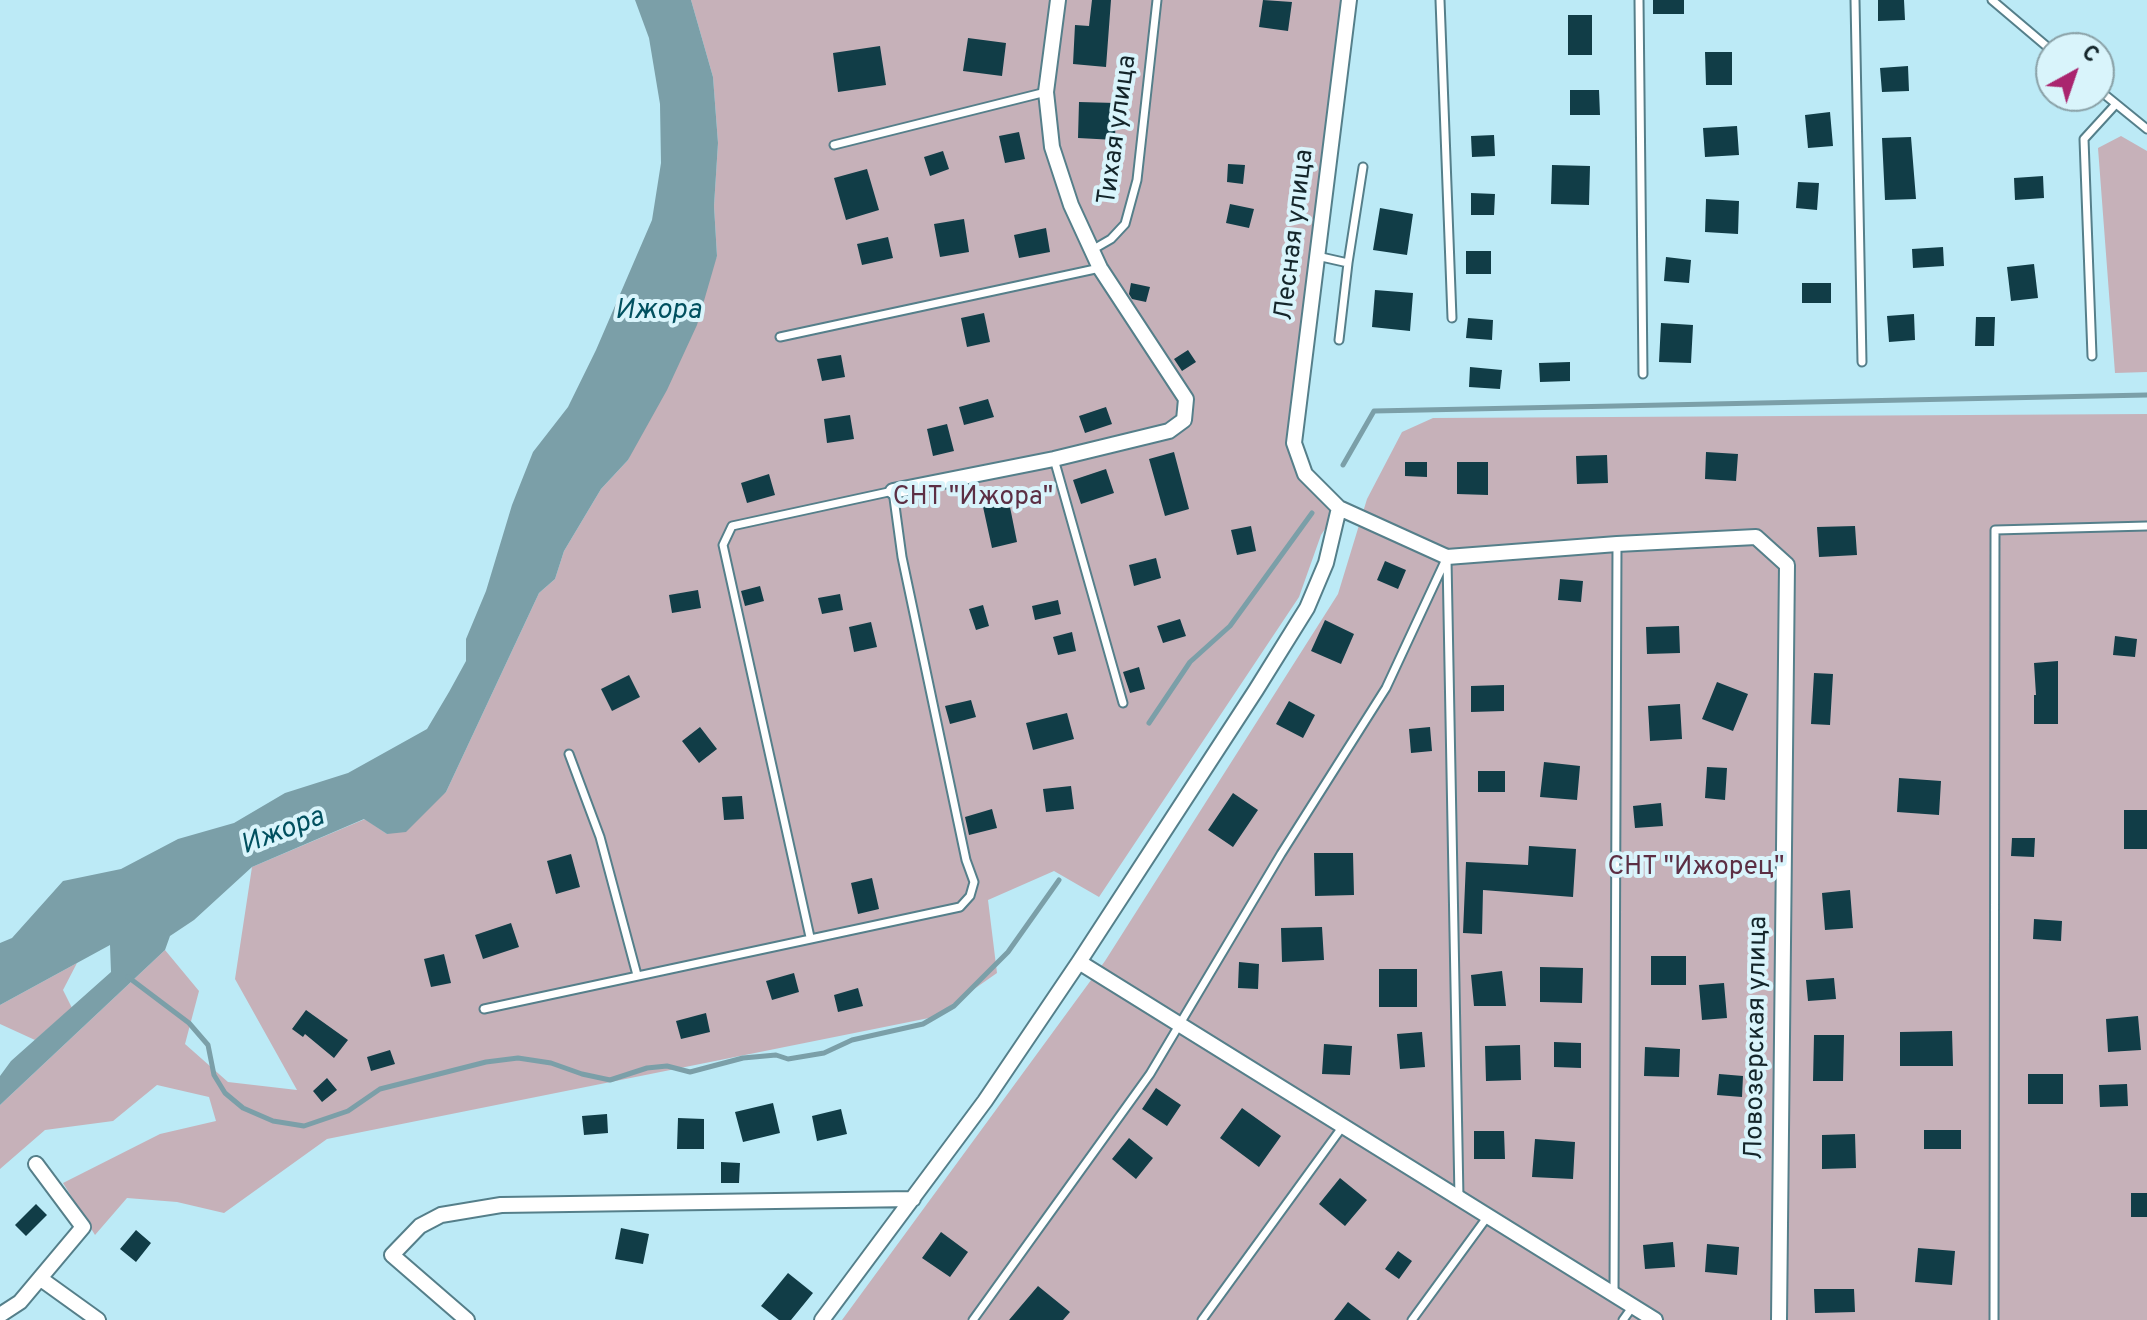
<!DOCTYPE html>
<html>
<head>
<meta charset="utf-8">
<style>
  body { margin:0 }
  #map { position:relative; width:2147px; height:1320px; overflow:hidden; background:#bceaf6; font-family:Overpass,sans-serif }
  canvas { display:block }
  .north { position:absolute; left:2035px; top:32px; width:80px; height:80px; box-sizing:border-box; background:#d9f4fb; border:2px solid #8aa1a7; border-radius:50%; rotate:40deg; font-size:22px; font-weight:700; line-height:32px; text-align:center; color:#14252a }
  .north::after { content:''; display:block; margin:auto; width:28px; height:36px; background:#aa256f; clip-path:polygon(50% 0,100% 100%,50% 72%,0 100%) }
</style>
</head>
<body>
<div id="map">
<canvas width="2147" height="1320"></canvas>
<div class="north">С</div>
</div>
<script>
const c = document.querySelector('canvas').getContext('2d');
c.lineJoin = 'round';
function fill(path, color) { c.fillStyle = color; c.fill(path, 'evenodd'); }
const toPath = rows => new Path2D(rows.map(r => 'M' + r).join(''));
function stroke(path, color, width, dash) { c.strokeStyle = color; c.lineWidth = width; c.lineCap = dash ? 'butt' : 'round'; c.setLineDash(dash || []); c.stroke(path); }
function write(font, color, halo, rows, align = 'center') {
  c.font = font + ' Overpass,sans-serif'; c.lineWidth = 8; c.setLineDash([]); c.textBaseline = 'middle'; c.strokeStyle = halo; c.fillStyle = color; for (const [text, x, y, turn = 0] of rows) {
    c.save(); c.translate(x, y); c.rotate((+turn || 0) * Math.PI / 180); c.textAlign = isNaN(turn) ? turn : align; if (halo) c.strokeText(text, 0, 0); c.fillText(text, 0, 0); c.restore();
  }
}
const green = toPath([
  [691,0,1349,0,1294,443,1305,474,1339,508,1321,535,1299,597,1099,897,1054,871,988,900,997,973,934,1017,327,1139,224,1213,177,1202,127,1198,95,1235,63,1183,160,1134,216,1121,209,1097,157,1085,113,1121,45,1130,0,1169,0,1105,165,950,199,991,185,1044,228,1082,297,1090,235,979,252,867,365,819,387,834,446,792,539,593,555,579,564,551,601,489,628,460,717,256,714,206,718,143,713,77],
  [2121,136,2147,151,2147,372,2115,373,2098,148],
  [2147,414,2147,1320,842,1320,1105,961,1338,594,1367,499,1402,432,1433,418],
  [77,963,63,990,72,1008,35,1040,0,1024,0,1005]
]);
const water = toPath([
  [635,0,691,0,713,77,718,143,714,206,717,256,697,325,667,390,628,460,601,489,564,551,555,579,539,593,446,792,406,832,387,834,364,819,252,867,194,920,170,936,165,950,0,1105,0,1076,11,1061,111,972,110,945,0,1005,0,943,12,938,63,881,121,869,178,839,234,823,285,793,348,773,427,729,449,692,466,661,466,639,486,591,512,505,533,452,568,407,596,350,652,220,661,163,660,104,649,38]
]);
const stream = toPath([
  [1343,465,1374,411,2147,395],
  [1149,723,1190,662,1230,626,1312,513],
  [128,977,189,1023,208,1045,214,1075,225,1093,243,1108,273,1121,304,1126,348,1111,380,1089,486,1062,518,1058,551,1063,582,1074,610,1080,647,1068,667,1066,690,1072,743,1058,776,1055,788,1059,824,1053,852,1040,923,1024,954,1006,1008,952,1059,880]
]);
const building = toPath([
  [1092,0,1111,0,1106,67,1073,64,1075,25,1089,26],
  [1263,0,1292,2,1288,31,1259,27],
  [1653,0,1684,0,1684,14,1653,14],
  [1878,0,1904,0,1905,20,1878,21],
  [1568,15,1592,15,1592,55,1568,55],
  [968,38,1006,43,1002,76,963,71],
  [880,46,886,85,838,92,833,53],
  [1705,52,1732,52,1732,85,1706,85],
  [1908,66,1909,91,1882,92,1880,68],
  [1570,90,1599,90,1600,115,1570,115],
  [1079,102,1116,103,1115,140,1078,138],
  [1830,112,1833,146,1808,148,1805,115],
  [1737,126,1739,155,1705,157,1703,128],
  [1019,132,1025,159,1005,163,999,136],
  [1494,135,1495,156,1472,157,1471,136],
  [1911,137,1916,199,1885,200,1882,138],
  [943,151,949,169,930,176,924,157],
  [1228,164,1245,165,1243,184,1227,182],
  [1552,165,1590,166,1589,205,1551,204],
  [867,169,879,210,846,220,834,178],
  [2043,176,2044,198,2015,200,2014,178],
  [1798,182,1819,183,1817,210,1796,208],
  [1471,193,1495,194,1494,215,1471,215],
  [1706,199,1739,201,1738,234,1705,232],
  [1230,204,1254,209,1249,228,1226,223],
  [1380,208,1413,214,1407,255,1373,250],
  [964,219,969,252,940,257,934,224],
  [1046,228,1050,252,1019,258,1014,235],
  [888,237,893,258,862,265,857,244],
  [1943,247,1944,266,1913,268,1912,249],
  [1466,251,1491,251,1491,274,1466,274],
  [1666,257,1691,260,1689,283,1664,281],
  [2034,264,2038,298,2011,301,2007,267],
  [1131,283,1150,287,1146,302,1132,299,1129,294],
  [1802,283,1831,283,1831,303,1802,303],
  [1375,290,1413,293,1410,331,1372,327],
  [984,313,990,342,967,347,961,318],
  [1914,314,1915,340,1889,342,1887,316],
  [1976,317,1995,317,1994,346,1975,346],
  [1468,318,1493,320,1492,340,1466,338],
  [1661,323,1693,325,1691,363,1659,362],
  [1188,350,1196,362,1182,371,1174,359],
  [841,355,845,377,822,381,817,359],
  [1570,362,1570,381,1540,382,1539,363],
  [1470,367,1502,370,1500,389,1469,387],
  [988,399,994,417,964,425,959,407],
  [1106,407,1112,424,1085,433,1079,416],
  [850,415,854,439,827,443,824,419],
  [947,424,954,451,933,456,927,429],
  [1174,452,1189,509,1165,516,1149,459],
  [1706,452,1738,454,1736,481,1705,479],
  [1607,455,1608,483,1577,484,1576,456],
  [1405,462,1427,462,1427,477,1405,476],
  [1457,462,1488,462,1488,495,1457,494],
  [1106,469,1114,493,1081,504,1073,480],
  [769,474,775,495,747,503,741,483],
  [1006,487,1017,542,992,548,980,493],
  [1251,526,1256,551,1237,555,1231,530],
  [1855,526,1857,555,1819,557,1817,527],
  [1156,558,1161,578,1134,586,1129,565],
  [1385,561,1406,570,1398,589,1377,580],
  [1560,579,1583,581,1581,602,1558,600],
  [760,586,764,601,745,606,741,591],
  [698,590,701,608,672,613,669,595],
  [840,594,843,610,822,614,818,598],
  [1058,600,1061,614,1035,620,1032,606],
  [983,605,989,626,976,630,969,609],
  [1180,619,1186,636,1163,643,1157,626],
  [1325,620,1354,634,1341,664,1311,651],
  [871,622,877,647,854,652,849,627],
  [1679,626,1680,653,1647,654,1646,627],
  [1072,632,1076,651,1058,655,1053,637],
  [2115,636,2137,639,2135,657,2113,655],
  [2058,661,2058,724,2034,724,2034,695,2036,695,2034,663],
  [1139,667,1145,689,1130,693,1123,672],
  [1814,673,1833,674,1830,725,1811,724],
  [629,675,640,697,612,711,601,689],
  [1717,682,1748,694,1733,731,1702,719],
  [1504,685,1504,711,1471,712,1471,686],
  [971,700,976,717,950,724,945,706],
  [1289,701,1315,715,1303,738,1276,724],
  [1680,704,1682,739,1650,741,1648,706],
  [1067,713,1074,739,1033,750,1026,723],
  [700,727,717,749,699,763,682,741],
  [1430,727,1432,751,1411,753,1409,729],
  [1544,762,1580,766,1577,800,1540,797],
  [1707,767,1727,768,1725,800,1705,798],
  [1478,771,1505,771,1505,792,1478,792],
  [1899,778,1941,781,1939,815,1897,812],
  [1071,786,1074,809,1046,812,1043,789],
  [1233,793,1258,810,1233,847,1208,830],
  [742,796,744,819,724,820,722,797],
  [1661,803,1663,826,1635,828,1633,806],
  [992,809,997,828,969,835,965,817],
  [2124,810,2147,810,2147,849,2124,849],
  [2012,838,2035,838,2034,857,2011,856],
  [1529,846,1576,849,1573,897,1483,890,1482,934,1463,933,1466,862,1528,865],
  [1314,853,1353,853,1354,895,1315,896],
  [571,854,580,887,556,894,547,861],
  [872,878,879,909,858,914,851,883],
  [1850,890,1853,928,1825,930,1822,893],
  [2034,919,2062,921,2061,941,2033,939],
  [511,923,519,947,483,959,475,935],
  [1322,927,1324,960,1282,962,1281,928],
  [444,954,451,983,431,987,424,959],
  [1651,956,1686,956,1686,985,1651,985],
  [1239,962,1259,964,1258,989,1238,988],
  [1540,967,1583,968,1582,1003,1540,1002],
  [1379,969,1417,969,1417,1007,1379,1007],
  [1502,971,1506,1006,1474,1006,1471,975],
  [794,973,799,992,772,1000,766,981],
  [1834,978,1836,999,1808,1001,1806,980],
  [1724,983,1727,1018,1702,1020,1699,985],
  [858,988,863,1006,838,1012,834,995],
  [306,1010,348,1040,334,1058,305,1034,303,1037,292,1029],
  [706,1013,710,1032,681,1039,676,1021],
  [2138,1016,2141,1050,2108,1052,2106,1019],
  [1952,1031,1953,1066,1900,1066,1900,1032],
  [1422,1032,1425,1067,1400,1069,1397,1034],
  [1814,1035,1844,1035,1843,1081,1813,1081],
  [1554,1042,1581,1043,1581,1068,1554,1067],
  [1324,1044,1352,1046,1350,1075,1322,1074],
  [1520,1045,1521,1080,1486,1081,1485,1046],
  [1645,1047,1680,1049,1679,1077,1644,1076],
  [390,1050,395,1064,371,1071,367,1057],
  [1719,1074,1743,1076,1742,1097,1717,1095],
  [2028,1074,2063,1074,2063,1104,2028,1104],
  [327,1078,337,1090,322,1102,313,1091],
  [2127,1084,2128,1106,2100,1107,2099,1085],
  [1156,1088,1181,1105,1167,1126,1142,1109],
  [773,1103,780,1133,743,1142,735,1112],
  [1242,1108,1281,1136,1259,1167,1220,1138],
  [841,1109,847,1134,817,1141,812,1116],
  [607,1114,608,1133,584,1135,582,1116],
  [678,1118,704,1119,704,1149,677,1149],
  [1924,1130,1961,1130,1961,1149,1924,1149],
  [1474,1131,1504,1131,1505,1159,1474,1159],
  [1855,1134,1856,1168,1822,1169,1822,1135],
  [1129,1138,1153,1158,1136,1179,1112,1159],
  [1535,1139,1575,1142,1573,1179,1532,1177],
  [721,1162,740,1163,739,1183,721,1183],
  [1340,1178,1367,1200,1345,1226,1319,1204],
  [2131,1193,2147,1193,2147,1217,2131,1217],
  [36,1204,47,1215,26,1236,15,1225],
  [621,1228,649,1234,643,1264,615,1259],
  [136,1230,151,1243,136,1262,120,1249],
  [941,1232,968,1252,950,1277,922,1258],
  [1673,1242,1675,1267,1645,1269,1643,1245],
  [1707,1244,1739,1247,1737,1275,1705,1272],
  [1918,1248,1955,1251,1952,1285,1915,1282],
  [1398,1251,1412,1261,1399,1279,1385,1269],
  [788,1273,813,1293,791,1320,779,1320,761,1306],
  [1038,1286,1070,1312,1063,1320,1009,1320],
  [1814,1289,1854,1289,1855,1312,1815,1313],
  [1348,1302,1371,1320,1334,1320]
]);
const service = toPath([
  [1440,0,1452,318],
  [1639,0,1643,374],
  [1855,0,1862,362],
  [1992,0,2051,50],
  [2099,90,2147,129],
  [834,145,1046,92],
  [1092,250,1111,239,1125,224,1137,180,1157,0],
  [1317,256,1348,263,1363,167],
  [780,337,1100,268],
  [1339,340,1348,263],
  [2092,356,2084,139,2116,104],
  [1054,459,1123,703],
  [1447,559,1459,1198],
  [569,754,600,837,637,975],
  [484,1009,960,907,970,896,974,882,966,860,902,557,893,491,732,526,723,545,810,937],
  [1614,1293,1617,544],
  [973,1320,1150,1074,1281,854,1386,688,1447,557],
  [1202,1320,1343,1126],
  [1412,1320,1488,1216],
  [1623,1320,1633,1306],
  [1994,1320,1995,530,2147,526]
]);
const minor = toPath([
  [1349,0,1294,443,1305,474,1339,508,1447,557,1617,544,1756,537,1787,565,1779,1320],
  [893,491,1054,459,1169,431,1184,420,1186,399,1100,268,1071,205,1052,147,1046,92,1058,0],
  [1079,962,1655,1320],
  [41,1279,98,1320],
  [0,1315,20,1302,83,1227,36,1164],
  [467,1320,392,1255,420,1226,441,1215,501,1205,913,1199],
  [822,1320,985,1101,1079,962,1256,690,1307,608,1326,563,1339,508]
]);
const streetNames = [
  ["Тихая улица",1119,130,-82],
  ["Лесная улица",1296,235,-83],
  ["Ловозерская улица",1758,1038,-89]
];
const parkNames = [
  ["СНТ \"Ижора\"",973,499],
  ["СНТ \"Ижорец\"",1696,869]
];
const waterNames = [
  ["Ижора",658,312],
  ["Ижора",283,833,-21]
];
fill(green, '#c6b1b9');
fill(water, '#7b9fa8');
stroke(stream, '#7b9fa8', 5);
fill(building, '#113d47');
stroke(service, '#557f8a', 11);
stroke(minor, '#557f8a', 18);
stroke(service, '#fff', 7);
stroke(minor, '#fff', 14);
write('26px', '#14252a', '#d9f4fb', streetNames);
write('26px', '#5c2f44', '#d9f4fb', parkNames);
write('italic 28px', '#00505f', '#d9f4fb', waterNames);
</script>
</body>
</html>
